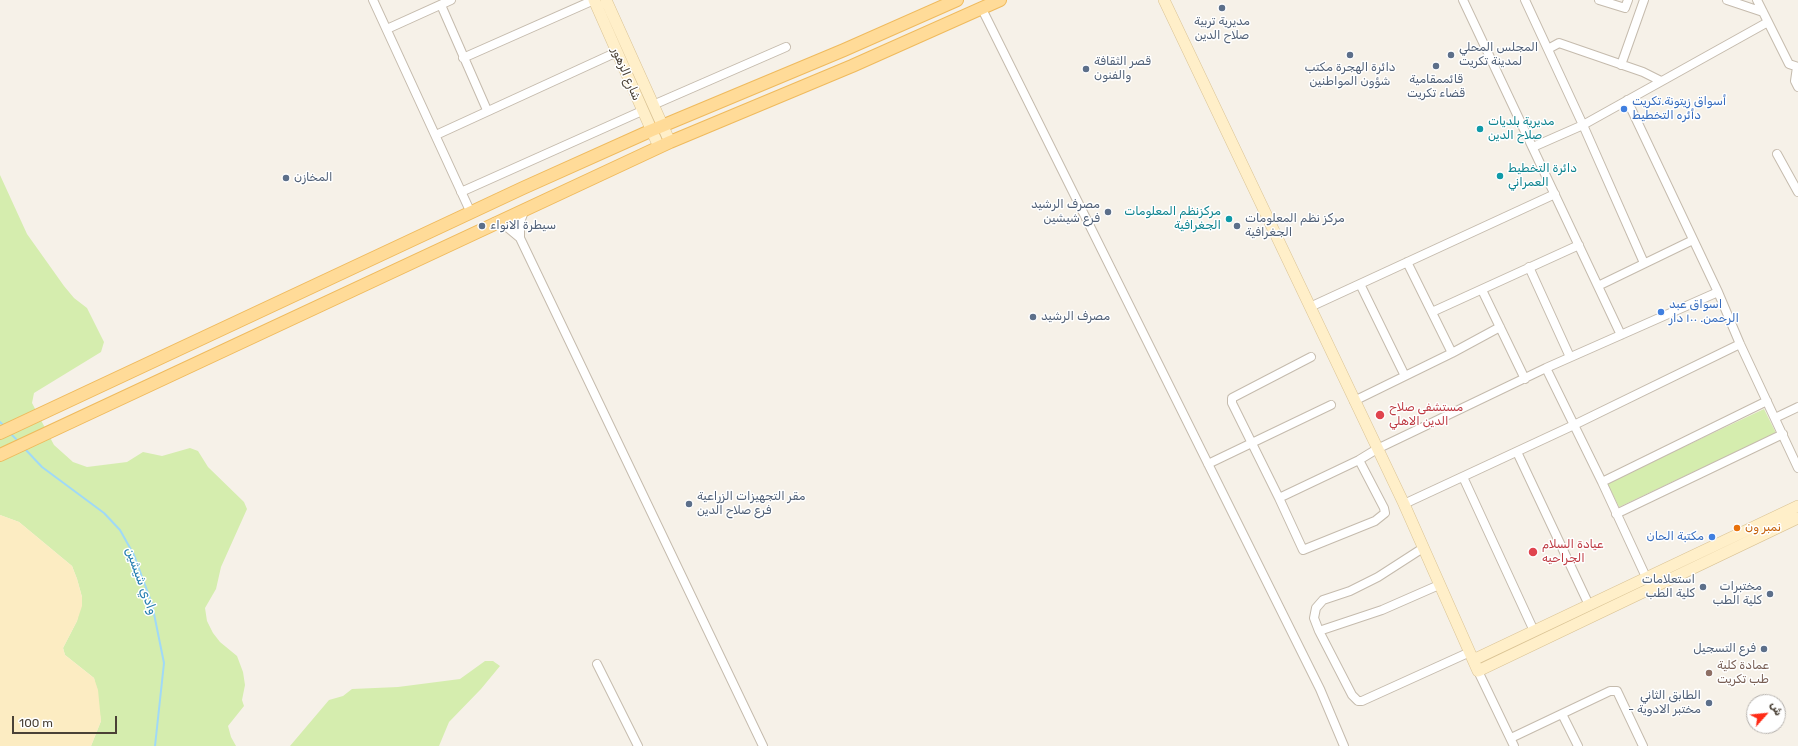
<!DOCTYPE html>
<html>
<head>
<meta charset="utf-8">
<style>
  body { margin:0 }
  #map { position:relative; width:1798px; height:746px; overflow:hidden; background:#f6f1e8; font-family:Rubik,Cairo,sans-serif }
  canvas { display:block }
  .north { position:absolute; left:1746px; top:694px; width:40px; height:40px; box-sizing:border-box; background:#fff; border:1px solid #b7b3af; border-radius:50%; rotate:63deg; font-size:11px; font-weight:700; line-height:16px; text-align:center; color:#4a4136 }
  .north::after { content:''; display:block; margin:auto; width:14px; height:18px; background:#ff2b16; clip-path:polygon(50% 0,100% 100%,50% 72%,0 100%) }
  .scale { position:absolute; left:12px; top:716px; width:105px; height:18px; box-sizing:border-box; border:2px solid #4a4136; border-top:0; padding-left:5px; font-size:12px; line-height:14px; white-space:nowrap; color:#4a4136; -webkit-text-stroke:3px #fff; paint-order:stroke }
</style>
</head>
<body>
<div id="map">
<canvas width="1798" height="746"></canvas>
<div class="north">ش</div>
<div class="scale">100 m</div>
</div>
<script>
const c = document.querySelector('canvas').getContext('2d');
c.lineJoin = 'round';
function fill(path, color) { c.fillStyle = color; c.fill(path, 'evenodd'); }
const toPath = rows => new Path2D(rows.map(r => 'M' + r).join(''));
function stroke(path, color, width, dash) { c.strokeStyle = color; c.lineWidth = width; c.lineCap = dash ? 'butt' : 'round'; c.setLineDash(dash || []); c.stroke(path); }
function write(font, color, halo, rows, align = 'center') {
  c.font = font + ' Rubik,Cairo,sans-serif'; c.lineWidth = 3; c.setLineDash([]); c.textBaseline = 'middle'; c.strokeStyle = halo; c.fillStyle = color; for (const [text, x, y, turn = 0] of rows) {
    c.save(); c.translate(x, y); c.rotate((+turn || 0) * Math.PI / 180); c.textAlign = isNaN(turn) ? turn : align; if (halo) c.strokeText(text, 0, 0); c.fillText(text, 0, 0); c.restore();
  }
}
const green = toPath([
  [0,175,27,234,64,286,74,298,87,308,104,342,101,352,34,393,32,403,54,445,73,462,87,467,127,462,143,452,162,456,190,448,198,451,208,467,244,502,247,509,221,567,216,589,205,608,207,621,213,633,220,642,237,656,243,672,245,685,242,700,244,706,228,726,231,737,236,746,91,746,101,721,94,678,65,655,63,648,77,621,82,597,77,579,72,566,19,522,0,515],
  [1764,409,1776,433,1619,507,1607,483],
  [485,661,493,661,500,666,481,689,449,722,439,746,290,746,329,700,343,696,352,689,398,687,460,679]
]);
const sand = toPath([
  [0,515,19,522,72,566,77,579,82,597,82,606,77,621,63,648,65,655,94,678,98,690,101,721,91,746,0,746]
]);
const stream = toPath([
  [0,422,5,427],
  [10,433,18,441],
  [25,449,42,467,104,513,120,530,134,555,152,604,164,663,155,746]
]);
const street = toPath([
  [373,0,471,213],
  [1463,0,1621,335],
  [1525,0,1583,125,1644,263],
  [1599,0,1625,8,1628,0],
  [1727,0,1763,12],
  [1757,0,1789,64,1798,67],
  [441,5,487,110],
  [982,9,1320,689,1344,746],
  [387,29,451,0],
  [1548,49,1559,43,1643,72,1661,81],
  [463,58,594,0],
  [1621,65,1644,0],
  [1797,67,1795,81,1798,87],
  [1627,100,1718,292,1740,344,1798,468],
  [653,105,786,47],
  [436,135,617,52],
  [1533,147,1583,125,1768,22],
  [1777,154,1798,192],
  [461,192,642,111],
  [525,209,520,222,520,238,763,746],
  [495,222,508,228,520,238],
  [1407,262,1452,353],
  [1529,267,1570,357],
  [1360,284,1405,376],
  [1598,286,1693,240],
  [1482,290,1525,379],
  [1310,307,1555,194],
  [1432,312,1579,245],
  [1311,357,1232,398,1232,403,1279,498,1359,460,1377,449,1546,368],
  [1354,401,1452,353,1500,327],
  [1775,418,1798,407],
  [1517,452,1589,605],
  [1208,464,1331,405],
  [1463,477,1534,631],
  [1602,482,1767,401],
  [1279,498,1303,550,1375,521,1385,513,1384,508,1359,460],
  [1404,504,1574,425,1740,344],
  [1616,514,1783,434],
  [1423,548,1378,577,1350,591,1323,600,1316,608,1314,618,1319,631,1352,695,1358,701,1362,701,1470,652],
  [1646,577,1602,482,1546,368,1718,292],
  [1319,631,1382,610,1439,585],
  [597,664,638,746],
  [1478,671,1514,746],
  [1562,714,1578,746],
  [1511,738,1610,691,1617,691,1643,746]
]);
const secondary = toPath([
  [594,0,659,147],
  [606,0,670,142],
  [1164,0,1404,504,1478,671,1798,518],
  [1473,660,1798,506]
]);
const primary = toPath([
  [0,433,523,188,650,131,844,50,957,0],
  [0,455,670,142,852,66,1000,0]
]);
const markers = [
  [1222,8,4,"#5c6f8a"],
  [1350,55,4,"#5c6f8a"],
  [1451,55,4,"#5c6f8a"],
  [1436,66,4,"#5c6f8a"],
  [1086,69,4,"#5c6f8a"],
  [1624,109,4,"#3f7fe0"],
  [1480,129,4,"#0f9aa8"],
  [1500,176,4,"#0f9aa8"],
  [286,178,4,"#5c6f8a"],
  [1108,212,4,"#5c6f8a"],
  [1229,219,4,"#0f9aa8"],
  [482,226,4,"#5c6f8a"],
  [1237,226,4,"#5c6f8a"],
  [1661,312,4,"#3f7fe0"],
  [1033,317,4,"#5c6f8a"],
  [1380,415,5,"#e0444e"],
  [689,504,4,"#5c6f8a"],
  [1737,528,4,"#e8710a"],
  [1712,537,4,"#3f7fe0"],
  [1533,552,5,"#e0444e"],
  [1703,587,4,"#5c6f8a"],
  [1770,594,4,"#5c6f8a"],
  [1764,649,4,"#5c6f8a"],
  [1709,673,4,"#8d6e63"],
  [1709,703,4,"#5c6f8a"]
];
const serviceNames = [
  ["مديرية تربية",1222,22,"center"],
  ["صلاح الدين",1222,36,"center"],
  ["المجلس المحلي",1459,48],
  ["لمدينة تكريت",1459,62],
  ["قصر الثقافة",1094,62],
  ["والفنون",1094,76],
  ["دائرة الهجرة مكتب",1350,68,"center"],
  ["شؤون المواطنين",1350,82,"center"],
  ["قائممقامية",1436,80,"center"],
  ["قضاء تكريت",1436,94,"center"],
  ["المخازن",294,178],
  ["مصرف الرشيد",1100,205,"right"],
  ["فرع شيشين",1100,219,"right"],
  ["مركز نظم المعلومات",1245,219],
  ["الجغرافية",1245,233],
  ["سيطرة الانواء",490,226],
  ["مصرف الرشيد",1041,317],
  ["مقر التجهيزات الزراعية",697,497],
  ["فرع صلاح الدين",697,511],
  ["استعلامات",1695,580,"right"],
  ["كلية الطب",1695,594,"right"],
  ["مختبرات",1762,587,"right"],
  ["كلية الطب",1762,601,"right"],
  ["فرع التسجيل",1756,649,"right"],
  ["الطابق الثاني",1701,696,"right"],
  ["- مختبر الادوية",1701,710,"right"]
];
const streetNames = [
  ["شارع الزهور",626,74,67]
];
const shopNames = [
  ["أسواق زيتونة.تكريت",1632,102],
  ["دأئره التخطيط",1632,116],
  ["اسواق عبد",1669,305],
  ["الرحمن. ١٠٠ دار",1669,319],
  ["مكتبة الحان",1704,537,"right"]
];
const cultureNames = [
  ["مديرية بلديات",1488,122],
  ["صلاح الدين",1488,136],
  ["دائرة التخطيط",1508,169],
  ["العمراني",1508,183],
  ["مركزنظم المعلومات",1221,212,"right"],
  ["الجغرافية",1221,226,"right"]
];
const healthNames = [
  ["مستشفى صلاح",1389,408],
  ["الدين الاهلي",1389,422],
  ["عيادة السلام",1542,545],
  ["الجراحيه",1542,559]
];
const foodNames = [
  ["نمبر ون",1745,528]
];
const educationNames = [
  ["عمادة كلية",1717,666],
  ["طب تكريت",1717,680]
];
const waterNames = [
  ["وادي شيشين",141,581,70]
];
fill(green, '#d5edae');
fill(sand, '#fcecc2');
stroke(stream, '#a0d9f7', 2);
stroke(street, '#c5bbad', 10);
stroke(secondary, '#dac394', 12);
stroke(primary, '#efba5d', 14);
stroke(street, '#fff', 8);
stroke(secondary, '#ffefc9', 11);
stroke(primary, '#ffdb98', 12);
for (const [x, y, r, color] of markers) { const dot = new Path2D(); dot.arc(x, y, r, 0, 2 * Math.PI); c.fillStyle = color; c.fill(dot); stroke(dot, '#fff', 1.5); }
write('12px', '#4e5e75', '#fff', serviceNames, 'left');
write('12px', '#4a4136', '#fff', streetNames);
write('12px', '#366cbe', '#fff', shopNames, 'left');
write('12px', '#0d838f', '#fff', cultureNames, 'left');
write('12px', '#be3a42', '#fff', healthNames, 'left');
write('12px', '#c56008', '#fff', foodNames, 'left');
write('12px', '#785e54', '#fff', educationNames, 'left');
write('italic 13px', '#227caf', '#fff', waterNames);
</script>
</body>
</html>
